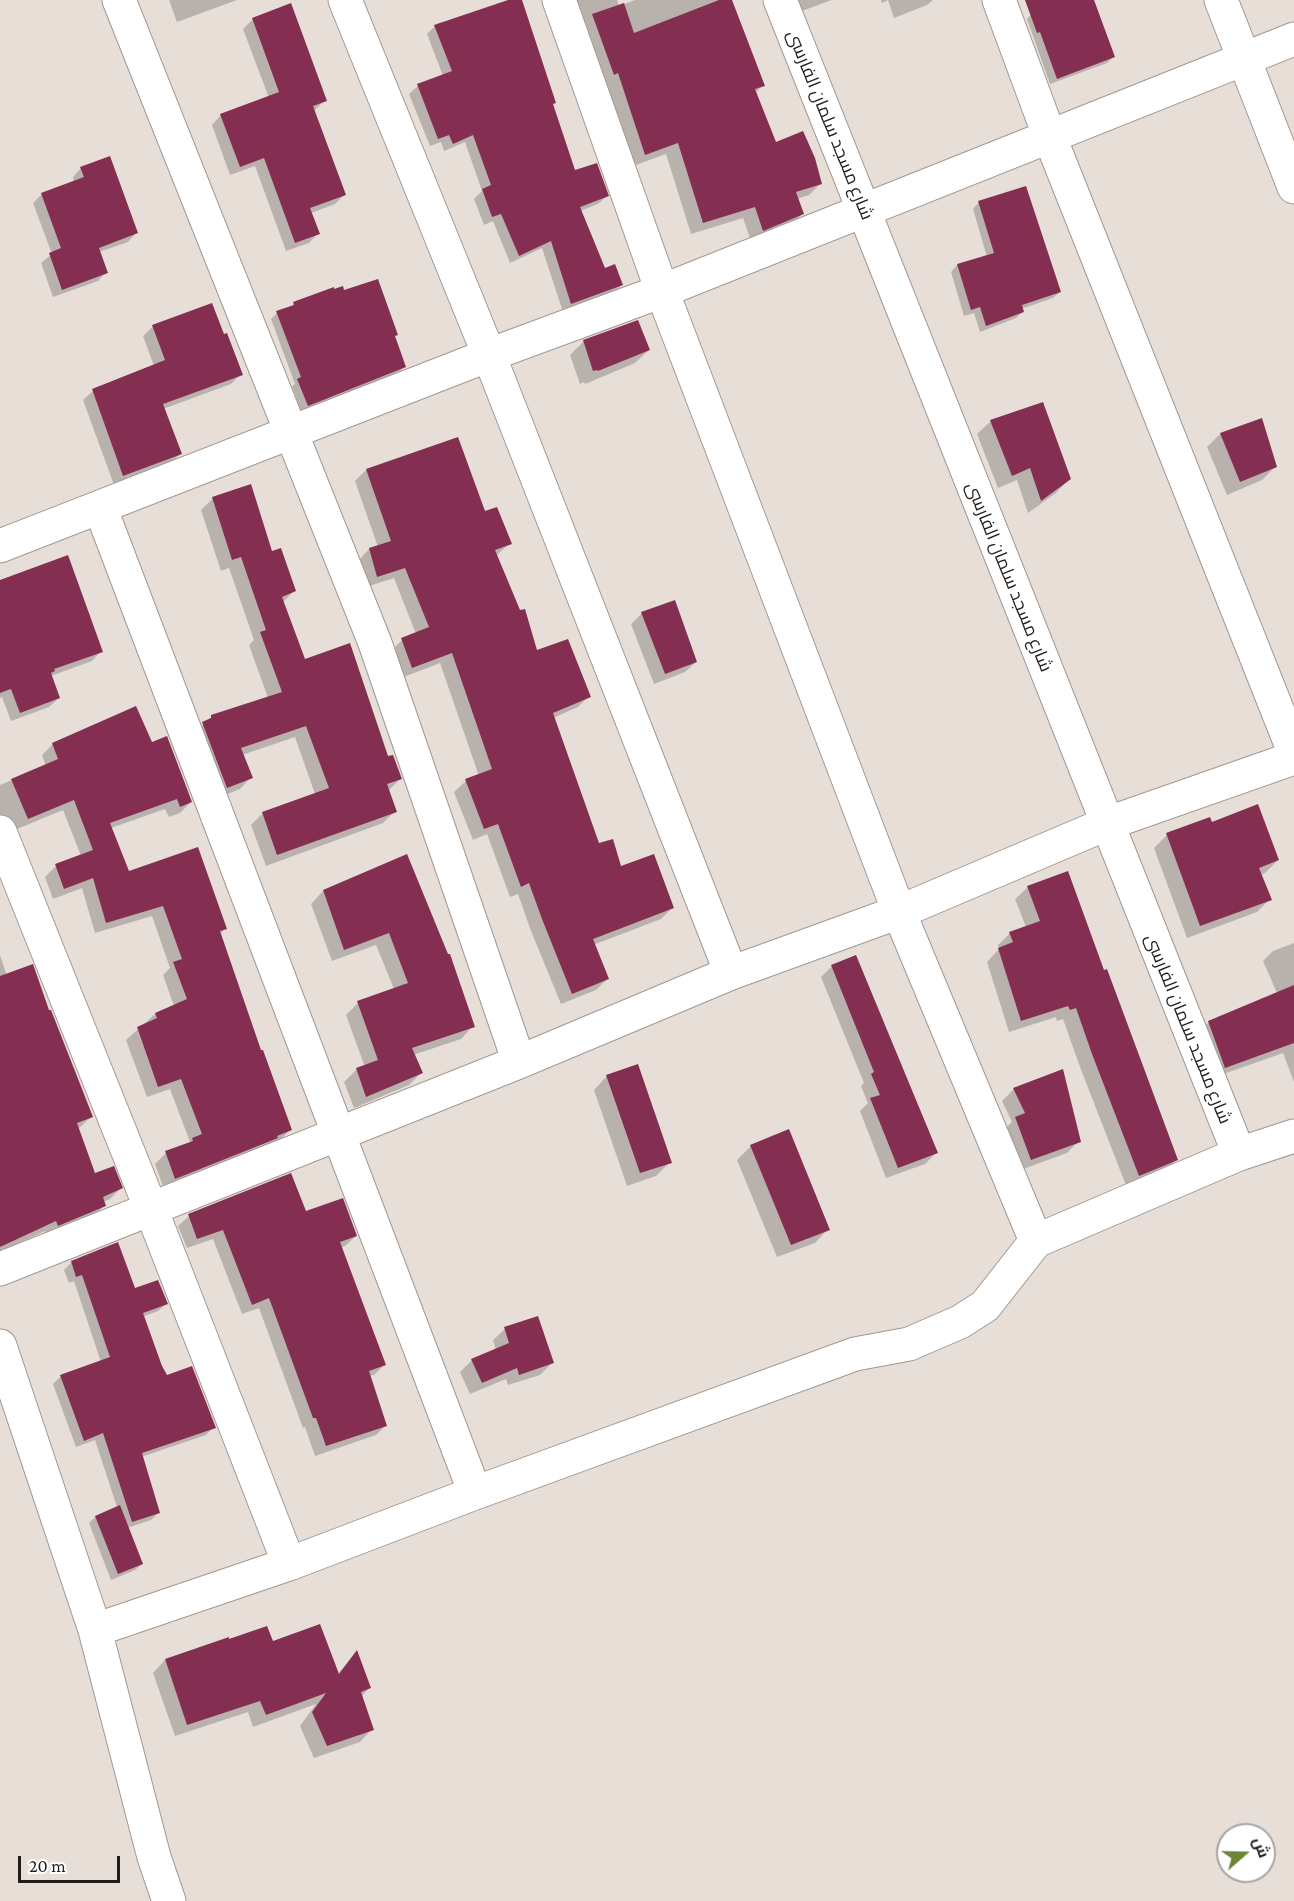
<!DOCTYPE html>
<html>
<head>
<meta charset="utf-8">
<style>
  body { margin:0 }
  #map { position:relative; width:1294px; height:1901px; overflow:hidden; background:#e8ded8; font-family:"Crimson Pro",Cairo,serif }
  canvas { display:block }
  .north { position:absolute; left:1216px; top:1823px; width:60px; height:60px; box-sizing:border-box; background:#fff; border:2px solid #a6a5a4; border-radius:50%; rotate:70deg; font-size:16px; font-weight:700; line-height:24px; text-align:center; color:#211d1b }
  .north::after { content:''; display:block; margin:auto; width:21px; height:27px; background:#6f8436; clip-path:polygon(50% 0,100% 100%,50% 72%,0 100%) }
  .scale { position:absolute; left:18px; top:1856px; width:102px; height:27px; box-sizing:border-box; border:3px solid #211d1b; border-top:0; padding-left:8px; font-size:18px; line-height:21px; white-space:nowrap; color:#211d1b; -webkit-text-stroke:4px #fff; paint-order:stroke }
</style>
</head>
<body>
<div id="map">
<canvas width="1294" height="1901"></canvas>
<div class="north">ش</div>
<div class="scale">20 m</div>
</div>
<script>
const c = document.querySelector('canvas').getContext('2d');
c.lineJoin = 'round';
function fill(path, color) { c.fillStyle = color; c.fill(path, 'evenodd'); }
const toPath = rows => new Path2D(rows.map(r => 'M' + r).join(''));
function stroke(path, color, width, dash) { c.strokeStyle = color; c.lineWidth = width; c.lineCap = dash ? 'butt' : 'round'; c.setLineDash(dash || []); c.stroke(path); }
function write(font, color, halo, rows, align = 'center') {
  c.font = font + ' "Crimson Pro",Cairo,serif'; c.lineWidth = 6; c.setLineDash([]); c.textBaseline = 'middle'; c.strokeStyle = halo; c.fillStyle = color; for (const [text, x, y, turn = 0] of rows) {
    c.save(); c.translate(x, y); c.rotate((+turn || 0) * Math.PI / 180); c.textAlign = isNaN(turn) ? turn : align; if (halo) c.strokeText(text, 0, 0); c.fillText(text, 0, 0); c.restore();
  }
}
const shadow = toPath([
  [169,0,237,0,177,22],
  [512,0,521,0,552,105,574,172,607,196,598,204,580,211,604,270,622,285,613,293,563,312,542,248,510,263,493,221,484,225,474,199,482,191,465,142,444,151,441,142,430,146,409,94,418,86,443,76,427,34,435,26],
  [569,0,617,0,619,6,635,0,730,0,763,85,755,93,775,144,821,183,809,195,797,199,802,214,790,226,751,241,743,218,691,234,666,154,633,166],
  [785,0,832,0,791,15],
  [881,0,933,0,927,5,894,18,888,0,882,3],
  [1044,0,1091,0,1113,57,1107,63,1050,84,1027,19],
  [253,19,325,100,314,111,344,195,335,204,311,213,318,233,309,243,286,251,255,166,230,175,212,125,221,115,269,98,243,29],
  [81,168,136,233,128,242,99,252,106,272,98,281,53,297,41,263,52,254,33,203,42,194,74,182,73,177],
  [979,202,1060,292,1053,298,1021,309,1022,312,1016,318,980,332,974,313,964,316,951,272,957,265,987,257,973,209],
  [344,292,394,337,404,367,398,373,301,411,292,386,295,384,271,319,277,313,289,308,294,304],
  [153,326,241,374,231,384,163,409,181,453,171,463,114,485,83,400,93,391,154,366,143,336],
  [584,341,649,350,635,363,585,384,584,382,580,384,570,355],
  [1261,419,1276,466,1262,480,1227,495,1207,447,1220,434],
  [991,421,1069,479,1056,493,1028,513,1017,480,998,488,977,434],
  [366,470,484,513,510,543,496,556,536,652,589,696,578,707,553,718,598,845,620,868,672,908,661,919,593,945,607,979,596,990,561,1004,531,931,518,894,510,897,487,834,473,840,454,792,466,781,479,776,440,663,401,678,391,651,402,640,416,634,394,578,366,587,358,561,369,549,378,547,355,481],
  [250,486,271,553,294,591,282,603,304,661,387,758,400,779,388,791,395,811,383,823,266,866,251,825,263,813,315,794,295,737,242,755,251,777,240,789,215,799,191,735,212,717,268,698,249,645,254,640,229,568,221,571,201,510,212,499],
  [0,582,101,651,92,661,51,676,59,698,49,707,11,721,2,697,0,698],
  [674,602,696,662,685,672,654,684,631,624,642,613],
  [53,744,152,744,191,802,180,813,169,817,165,809,111,828,128,873,226,928,220,934,260,1052,290,1130,279,1141,164,1189,155,1164,166,1153,190,1142,170,1089,147,1097,126,1040,155,1014,174,1006,163,975,170,968,152,916,95,933,82,888,53,899,45,877,56,866,81,856,63,810,17,829,13,820,0,824,0,785,46,766,42,755],
  [1211,824,1278,860,1265,873,1260,875,1270,899,1257,912,1187,938,1154,848,1167,835],
  [406,856,473,1026,461,1039,413,1055,421,1073,409,1085,354,1108,344,1082,356,1070,365,1067,346,1015,358,1003,394,989,376,945,332,961,311,904,323,891],
  [1028,887,1176,1160,1164,1172,1127,1188,1080,1067,1063,1019,1057,1021,1056,1017,1009,1032,987,962,999,949,998,945,1010,933,1026,927,1015,899],
  [1294,943,1294,1082,1283,1053,1215,1077,1199,1032,1209,1022,1277,993,1263,961,1273,951],
  [0,955,7,976,48,1012,91,1117,78,1129,94,1175,121,1188,110,1199,103,1202,104,1206,93,1217,47,1236,45,1231,0,1252],
  [832,966,936,1153,925,1164,886,1178,860,1111,868,1103,861,1086,864,1083,821,977],
  [607,1076,670,1162,656,1176,627,1186,594,1090],
  [1014,1089,1079,1141,1067,1153,1018,1171,1004,1130,1012,1122,1002,1101],
  [751,1146,828,1229,815,1243,777,1257,737,1160],
  [305,1213,356,1236,345,1246,341,1248,384,1365,374,1375,369,1376,386,1425,376,1435,315,1456,305,1427,303,1428,259,1308,242,1314,213,1239,187,1248,178,1226,189,1216],
  [72,1262,166,1304,158,1311,142,1317,166,1377,214,1427,206,1435,141,1457,158,1513,151,1520,127,1528,142,1564,135,1570,111,1580,89,1523,95,1517,117,1507,95,1440,76,1447,53,1384,61,1376,101,1362,74,1281,69,1283,64,1270],
  [505,1329,552,1363,540,1375,508,1385,506,1379,470,1394,460,1372,472,1360,496,1350,493,1340],
  [228,1639,338,1674,356,1652,369,1688,361,1697,372,1729,360,1742,314,1758,300,1726,316,1704,253,1727,248,1712,175,1736,153,1673,165,1660]
]);
const building = toPath([
  [508,0,522,0,556,103,553,104,575,170,597,163,609,196,580,207,605,268,615,264,623,285,571,304,551,241,519,256,501,214,492,217,482,189,491,185,473,135,453,144,449,135,438,139,417,84,452,71,434,25],
  [719,0,732,0,765,86,755,89,776,142,803,131,815,158,822,184,796,192,804,214,763,231,755,207,703,223,678,143,645,155,618,73,614,75,592,14,624,3,634,33],
  [1025,0,1094,0,1115,57,1057,79,1040,32,1037,33],
  [291,3,327,101,313,106,346,195,310,208,320,234,295,243,264,158,240,167,220,114,279,92,252,18],
  [110,156,138,233,99,248,108,273,62,290,49,253,61,248,41,193,84,177,80,167],
  [1026,186,1061,292,1022,305,1024,312,986,326,980,307,971,310,957,264,994,253,978,201],
  [378,279,398,335,395,336,406,367,308,406,297,379,301,377,276,311,294,305,293,302,334,287,334,289,343,286,344,290],
  [212,303,224,334,227,333,243,375,163,404,182,454,123,476,92,389,165,360,152,325],
  [638,320,650,350,598,371,597,370,593,371,583,340],
  [1043,402,1071,479,1041,501,1030,468,1012,476,990,420],
  [1262,418,1277,467,1240,482,1220,433],
  [458,437,485,511,497,507,512,544,495,550,520,610,525,609,537,650,568,639,591,697,553,713,599,843,613,839,621,866,654,854,674,908,593,939,609,979,572,994,542,919,529,883,521,887,498,824,484,829,465,779,492,769,452,653,412,668,401,638,429,627,405,568,377,577,369,548,391,541,366,469],
  [251,484,272,551,281,548,296,591,282,597,305,659,350,643,388,756,393,755,402,779,387,784,397,812,277,855,262,812,329,788,306,726,241,748,253,778,227,788,202,722,211,718,211,715,282,692,260,632,266,630,241,557,232,560,212,497],
  [68,555,103,652,54,669,55,671,51,673,60,698,20,713,11,689,0,693,0,580],
  [675,600,697,662,665,674,641,612],
  [136,706,152,742,167,736,192,802,180,807,177,799,110,823,129,871,198,847,227,929,220,931,261,1050,263,1050,292,1130,277,1136,278,1138,175,1179,165,1151,193,1141,192,1138,202,1134,181,1079,158,1087,137,1027,157,1018,155,1013,187,999,173,962,182,959,163,906,106,923,93,878,64,889,55,864,93,850,74,800,28,819,11,779,58,759,52,743],
  [1258,804,1279,860,1259,868,1272,900,1200,926,1166,833,1210,817,1212,822],
  [407,854,448,954,450,954,475,1027,412,1048,423,1073,366,1097,356,1068,378,1060,357,1001,408,983,389,933,344,950,323,890],
  [1068,871,1104,970,1107,969,1178,1160,1139,1176,1092,1054,1076,1008,1070,1010,1068,1006,1021,1021,998,948,1013,942,1009,932,1040,921,1027,886],
  [856,955,938,1153,898,1168,870,1098,880,1095,871,1074,874,1072,831,965],
  [33,964,49,1010,51,1010,93,1117,77,1123,95,1173,114,1166,123,1188,103,1197,106,1206,58,1226,56,1221,0,1247,0,976],
  [1294,985,1294,1043,1225,1068,1208,1021],
  [638,1064,672,1163,640,1173,606,1075],
  [1063,1069,1081,1142,1031,1160,1015,1117,1025,1113,1013,1088],
  [789,1129,830,1230,791,1245,750,1145],
  [291,1173,306,1211,343,1198,357,1236,340,1242,386,1365,369,1371,387,1426,326,1446,316,1418,313,1418,269,1298,252,1305,223,1230,197,1239,188,1214],
  [118,1242,135,1288,158,1280,168,1304,143,1313,162,1366,167,1375,192,1366,216,1428,142,1453,160,1513,132,1522,103,1433,84,1441,60,1375,110,1357,82,1275,76,1277,71,1261],
  [538,1316,554,1363,519,1375,517,1368,482,1383,471,1359,509,1343,504,1327],
  [120,1505,143,1564,118,1574,95,1516],
  [320,1624,339,1674,357,1650,371,1688,361,1692,374,1730,327,1746,312,1712,326,1693,266,1715,260,1701,187,1725,165,1659,229,1637,229,1639,267,1626,273,1641]
]);
const minor = toPath([
  [119,0,375,643,519,1062],
  [345,0,489,355,731,973],
  [559,0,662,291,899,912,1036,1241],
  [780,0,1239,1154],
  [999,0,1049,135,1294,752],
  [100,507,475,1493],
  [0,546,489,355,662,291,1294,39],
  [0,832,151,1209,289,1564],
  [0,1269,519,1062,731,973,899,912,1106,824,1294,758],
  [0,1346,95,1630,154,1857,169,1901],
  [95,1630,289,1564,475,1493,855,1354,909,1344,960,1322,985,1306,1036,1241,1239,1154,1294,1136]
]);
const tertiary = toPath([
  [1221,0,1294,187]
]);
const streetNames = [
  ["شارع مسجد سلمان الفارسى",830,125,68],
  ["شارع مسجد سلمان الفارسى",1009,577,68],
  ["شارع مسجد سلمان الفارسى",1188,1029,68]
];
fill(shadow, '#0003');
fill(building, '#842e52');
stroke(minor, '#a19892', 35);
stroke(tertiary, '#a19892', 35);
stroke(minor, '#fff', 33);
stroke(tertiary, '#fff', 33);
write('18px', '#211d1b', '#fff', streetNames);
</script>
</body>
</html>
